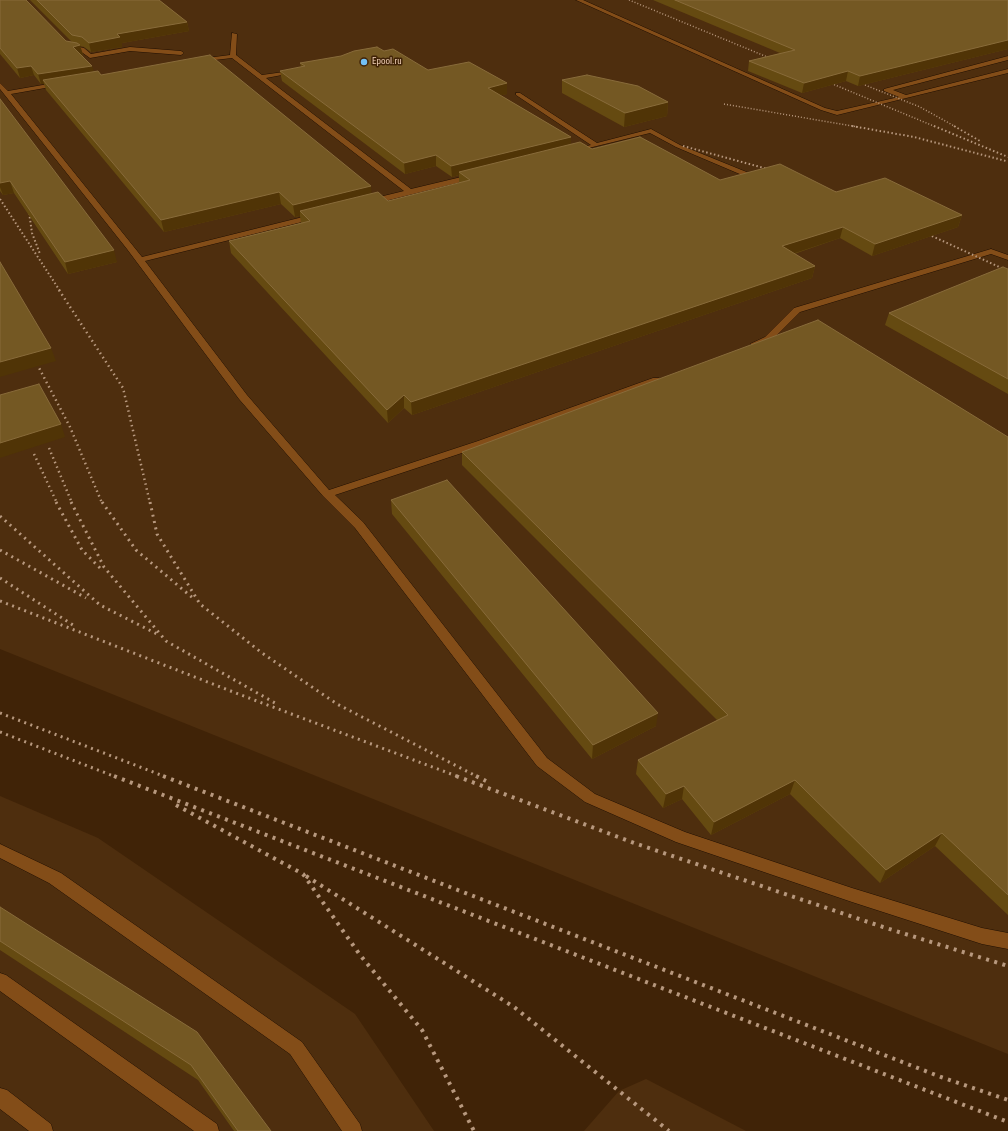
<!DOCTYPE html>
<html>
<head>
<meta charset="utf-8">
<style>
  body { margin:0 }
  canvas { display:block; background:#402307 }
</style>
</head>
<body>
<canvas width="1008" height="1131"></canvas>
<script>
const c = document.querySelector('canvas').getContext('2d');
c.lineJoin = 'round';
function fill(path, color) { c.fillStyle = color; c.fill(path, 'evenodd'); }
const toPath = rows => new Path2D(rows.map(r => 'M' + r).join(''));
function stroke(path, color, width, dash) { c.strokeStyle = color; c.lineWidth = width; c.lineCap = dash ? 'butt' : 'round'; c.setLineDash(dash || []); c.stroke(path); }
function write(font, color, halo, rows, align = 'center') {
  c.font = font + ' "Roboto Condensed",sans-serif'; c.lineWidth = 3; c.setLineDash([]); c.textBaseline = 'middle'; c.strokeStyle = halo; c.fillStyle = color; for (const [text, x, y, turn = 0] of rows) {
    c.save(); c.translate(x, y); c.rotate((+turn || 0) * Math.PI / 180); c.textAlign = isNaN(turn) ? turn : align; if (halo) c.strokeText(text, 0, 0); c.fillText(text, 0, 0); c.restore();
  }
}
const built = toPath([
  [0,0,1008,0,1008,1054,0,649],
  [0,796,98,838,355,1014,434,1131,0,1131],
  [646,1079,746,1131,584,1131,619,1091]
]);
const minor = toPath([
  [576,0,583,0,825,108,837,111,899,97,884,91,884,89,1008,56,1008,60,893,90,906,95,1008,69,1008,73,837,115,821,110,576,0],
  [232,33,237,34,236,55,262,75,298,70,298,72,266,78,411,189,474,174,478,176,477,178,373,204,367,204,367,200,404,191,232,58,197,62,197,60,199,59,230,55,232,33],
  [68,42,74,46,84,48,91,54,130,47,181,51,184,53,181,55,130,51,90,58,80,51,70,49,65,44,68,42],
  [60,82,62,83,62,85,11,94,142,257,315,214,319,216,318,218,145,261,247,395,329,490,478,441,653,378,659,378,661,380,659,382,486,445,335,495,363,522,547,758,595,794,685,832,852,888,982,928,1008,933,1008,949,982,944,852,902,676,842,585,802,537,766,355,528,323,496,239,399,127,249,0,89,0,83,8,91,60,82],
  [516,93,520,93,597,143,651,129,680,145,749,173,745,175,742,175,676,147,650,133,572,152,572,150,591,145,516,95,516,93],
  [991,249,1008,255,1008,260,991,254,800,312,771,341,755,347,750,344,765,337,794,308,991,249],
  [0,844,61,873,302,1042,360,1124,362,1131,342,1131,290,1054,49,883,0,858,0,844],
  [0,973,6,975,217,1124,219,1131,194,1131,0,991,0,973],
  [0,1088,7,1090,51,1124,53,1131,29,1131,0,1109,0,1088]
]);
const railFar4 = toPath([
  [629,0,777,61],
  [823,80,936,127],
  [865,85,920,107,956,127],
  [724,104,858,127]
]);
const railFar3 = toPath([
  [852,126,914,137,1006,161],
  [934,126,1008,157],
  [954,126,980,141],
  [683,146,775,171],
  [820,186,846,197],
  [0,199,60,291],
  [28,205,32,233,40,254],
  [921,231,1008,271]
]);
const railFar2 = toPath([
  [59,290,123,388,150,503],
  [37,364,70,427,102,503],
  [49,448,72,503],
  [34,454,57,503]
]);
const railFar1 = toPath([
  [56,502,82,550,102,570],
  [71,502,104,567,166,641,275,703],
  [102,502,136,550,194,599],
  [150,502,157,534,200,604,262,653,337,704,478,777],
  [0,516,100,605,157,634],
  [0,550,86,598],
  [0,578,76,627],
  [0,601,241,695,459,777],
  [0,713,166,777],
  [0,732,116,777]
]);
const rail = toPath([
  [114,776,1008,1122],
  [163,776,941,1077,1008,1100],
  [456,776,637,844,883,927,1008,966],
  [476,776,486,781],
  [176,805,303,874,360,955,422,1030,474,1131],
  [306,876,514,1007,669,1131]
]);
const wall = toPath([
  [0,0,66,41,72,42,30,0,159,0,187,22,189,31,122,43,122,47,91,52,84,47,80,46,83,55,82,55,94,72,371,186,371,194,388,201,459,183,459,175,452,177,436,166,405,174,282,81,280,71,301,67,300,63,384,51,428,70,507,83,507,94,500,95,571,137,571,144,720,180,836,192,962,215,958,227,872,256,840,238,794,254,815,266,812,278,412,415,404,408,388,423,231,253,229,241,301,223,300,216,295,217,281,204,164,232,46,90,44,84,41,84,34,75,20,78,0,54],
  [653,0,1008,0,1008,49,858,86,846,81,802,93,748,71,749,61,780,53],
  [562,80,668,102,667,116,624,127,562,93],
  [0,99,117,262,68,274,14,193,3,195,0,191],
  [1008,269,1008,394,885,325,889,313],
  [1008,437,1008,915,935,846,880,883,790,794,711,835,682,799,663,808,636,774,638,760,717,720,462,465,462,452],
  [391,500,656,726,592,759,392,514],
  [0,907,271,1131,234,1131,198,1080,0,950]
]);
const shadedWall = toPath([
  [187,22,189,31,122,43,122,47,91,52,89,43,117,34],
  [1008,40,1008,49,858,86,860,76],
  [80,45,83,55,76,56,73,47],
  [31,66,34,75,20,78,17,68],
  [92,66,95,75,43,80,44,84,41,84,38,74],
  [848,71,846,81,802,93,804,83],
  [507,83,507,94,488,98,488,88],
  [668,102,667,116,624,127,625,113],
  [571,137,571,147,459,172,459,175,452,177,451,166],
  [436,155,436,166,405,174,404,163],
  [10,181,14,193,3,195,0,187,0,183],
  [371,186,372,198,300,211,300,216,295,217,293,205],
  [279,192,281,204,164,232,161,220],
  [962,215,958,227,872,256,875,244],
  [843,227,840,238,780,258,782,246],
  [114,250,117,262,68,274,65,262],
  [815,266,812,278,412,415,411,402],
  [51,348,56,361,0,377,0,362],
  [404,395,404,408,388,423,387,410],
  [61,424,65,437,0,458,0,443],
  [658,713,656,726,592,759,593,745],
  [795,780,790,794,711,835,714,822],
  [684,786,682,799,663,808,666,794],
  [942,833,935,846,880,883,886,870]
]);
const building = toPath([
  [0,0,26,0,66,41,77,43,80,45,73,47,92,66,38,74,31,66,17,68,0,48,0,0],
  [37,0,159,0,187,22,117,34,120,37,89,43,82,37,72,35,37,0],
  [675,0,1008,0,1008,40,860,76,848,71,804,83,749,61,795,50,675,0],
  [377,47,384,51,393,49,428,70,469,62,507,83,488,88,571,137,451,166,436,155,404,163,280,71,305,66,300,63,341,56,354,51,377,47],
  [210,55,371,186,293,205,279,192,161,220,43,80,98,71,101,75,210,55],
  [587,75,638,86,668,102,625,113,562,80,587,75],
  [0,99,114,250,65,262,10,181,0,183,0,99],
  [640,137,720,180,780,164,836,192,885,178,962,215,875,244,843,227,782,246,815,266,411,402,404,395,387,410,229,241,310,221,300,211,378,192,388,201,470,180,459,172,580,142,592,149,640,137],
  [0,262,51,348,0,362,0,262],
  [1003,267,1008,269,1008,379,889,313,1003,267],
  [818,320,1008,437,1008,895,942,833,886,870,795,780,714,822,684,786,666,794,638,760,728,715,462,452,818,320],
  [39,384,61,424,0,443,0,395,39,384],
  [447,480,658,713,593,745,391,500,447,480],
  [0,907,197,1032,271,1131,238,1131,191,1065,0,941,0,907]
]);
const markers = [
  [364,62,4,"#73c1f6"]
];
const farPoinames = [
  ["Epool.ru",372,62]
];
fill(built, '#4e2e0e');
stroke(minor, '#200f02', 1);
fill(minor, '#834d18');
stroke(railFar4, '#b7987e', 1.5, [1, 2]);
stroke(railFar3, '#b7987e', 2, [1.5, 2.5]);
stroke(railFar2, '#b7987e', 2.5, [1.5, 3.5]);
stroke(railFar1, '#b7987e', 3, [2, 4.5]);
stroke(rail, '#b7987e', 4, [3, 5.5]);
fill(wall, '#654a11');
fill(shadedWall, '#503406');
fill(building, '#745823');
stroke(building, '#886b3a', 1);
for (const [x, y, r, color] of markers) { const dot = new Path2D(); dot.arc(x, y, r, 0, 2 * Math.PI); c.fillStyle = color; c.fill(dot); stroke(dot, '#402307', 1.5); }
write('9px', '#f0d0b7', '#402307', farPoinames, 'left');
</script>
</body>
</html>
